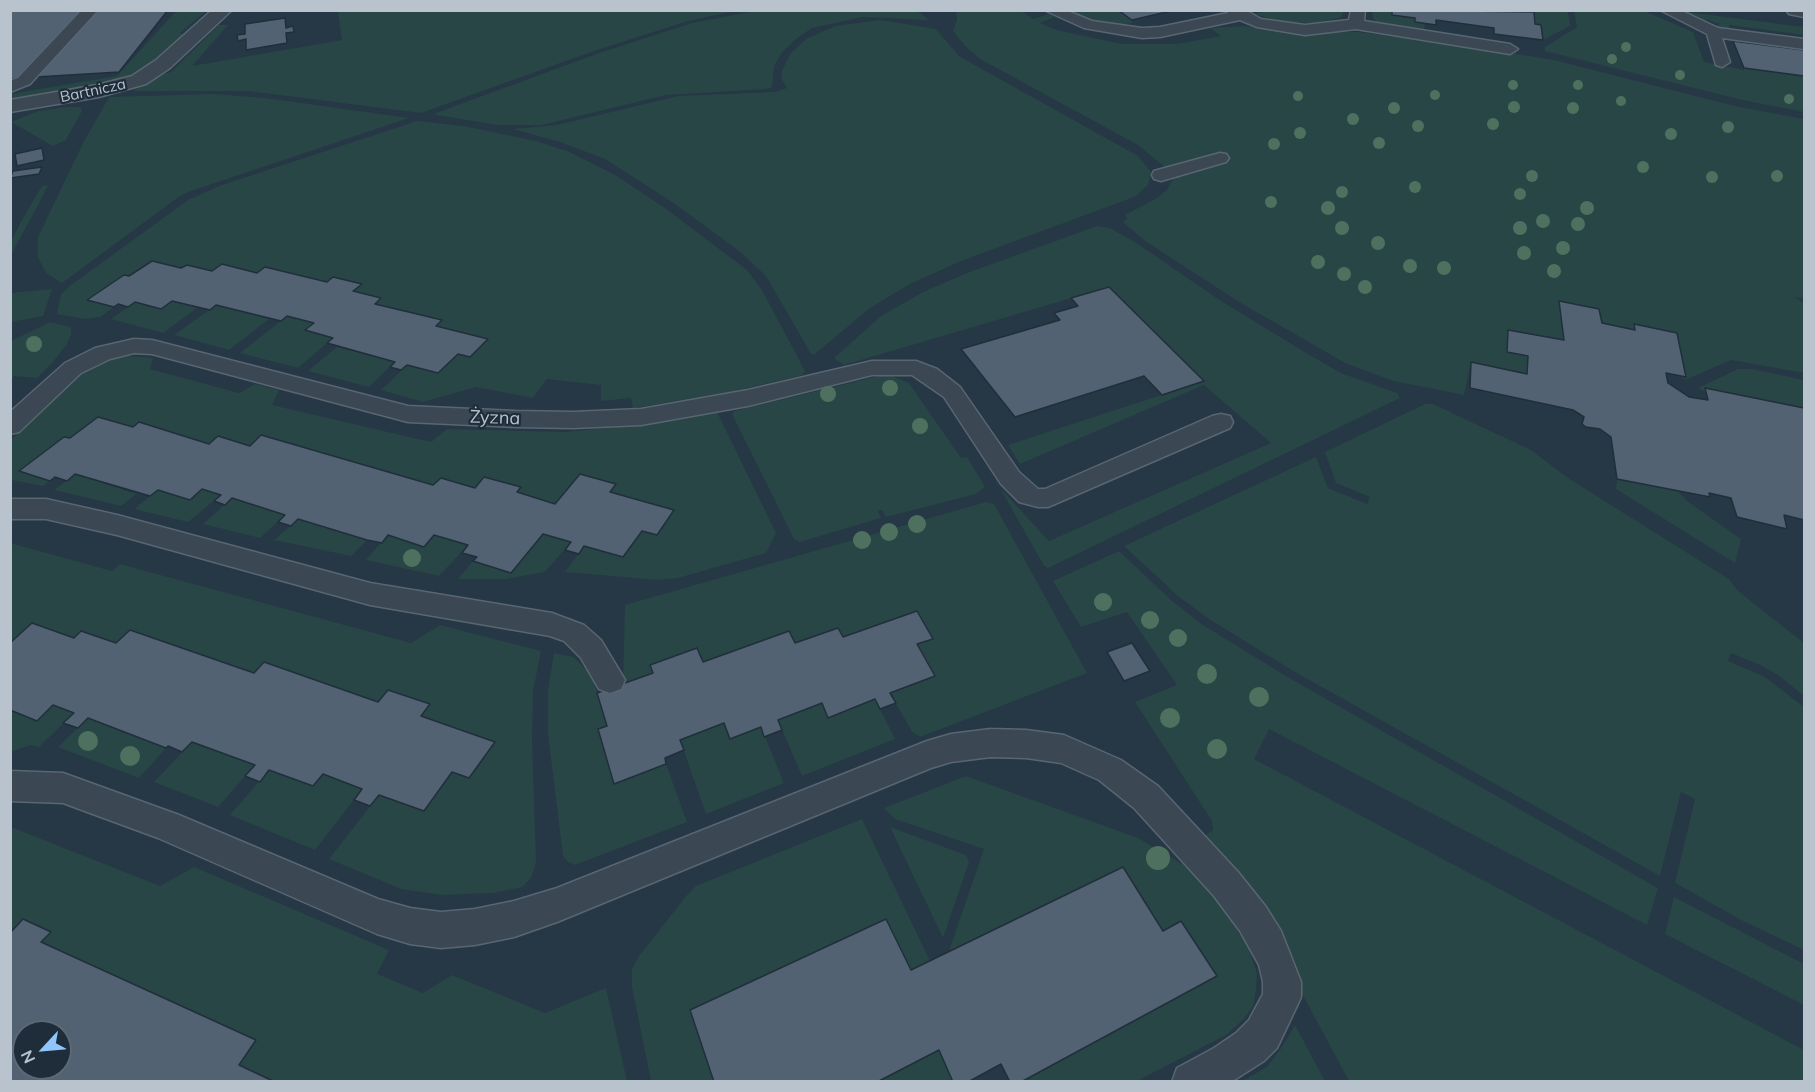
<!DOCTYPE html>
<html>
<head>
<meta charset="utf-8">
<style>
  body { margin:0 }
  #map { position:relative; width:1815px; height:1092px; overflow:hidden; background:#263745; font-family:Mulish,sans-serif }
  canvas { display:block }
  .frame { position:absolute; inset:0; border:12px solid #b8c3ce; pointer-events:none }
  .north { position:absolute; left:12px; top:1020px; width:60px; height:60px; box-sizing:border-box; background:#1f2d3a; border:2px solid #5c6975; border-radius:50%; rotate:244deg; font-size:16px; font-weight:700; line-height:24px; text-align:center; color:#b8c3ce }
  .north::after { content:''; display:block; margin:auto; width:21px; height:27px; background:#8ec6fd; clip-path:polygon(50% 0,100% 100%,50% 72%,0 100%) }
</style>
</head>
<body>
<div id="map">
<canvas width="1815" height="1092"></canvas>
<div class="frame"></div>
<div class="north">N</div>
</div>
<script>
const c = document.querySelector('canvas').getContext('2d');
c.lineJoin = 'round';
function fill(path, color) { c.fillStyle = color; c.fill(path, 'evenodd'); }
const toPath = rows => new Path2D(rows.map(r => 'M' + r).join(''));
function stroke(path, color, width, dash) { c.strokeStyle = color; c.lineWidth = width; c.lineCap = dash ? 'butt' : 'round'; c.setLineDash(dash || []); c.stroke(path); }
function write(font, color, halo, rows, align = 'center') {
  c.font = font + ' Mulish,sans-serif'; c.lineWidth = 4.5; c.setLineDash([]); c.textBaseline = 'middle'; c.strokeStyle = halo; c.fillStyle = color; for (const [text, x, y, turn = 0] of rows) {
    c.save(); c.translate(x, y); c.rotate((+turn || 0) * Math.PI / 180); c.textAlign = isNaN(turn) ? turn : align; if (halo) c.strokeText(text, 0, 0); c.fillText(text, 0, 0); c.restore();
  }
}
const green = toPath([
  [1019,10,1034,19,1048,14,1055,17,1040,23,1056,30,1122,44,1177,44,1221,36,1210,28,1244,26,1296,33,1358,32,1474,47,1554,60,1735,106,1804,119,1804,298,1794,297,1804,303,1804,373,1731,360,1685,380,1679,376,1686,376,1677,333,1634,325,1635,330,1602,323,1599,309,1560,301,1564,340,1508,330,1507,352,1528,356,1527,374,1471,362,1464,395,1393,381,1345,363,1239,302,1145,241,1123,222,1127,219,1125,215,1157,198,1167,190,1175,175,1189,168,1182,162,1173,164,1167,169,1138,145,980,59,965,46,953,31,957,20,956,11],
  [1270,10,1344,11,1341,17,1336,19,1313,23,1281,22,1255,14],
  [176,11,206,11,180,33,185,35,153,64,134,76,116,83,11,102,10,94,117,76],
  [338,11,735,11,688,21,594,51,421,113,248,91,136,91,131,88,153,77,171,72,219,25,228,25,192,66,342,40],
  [754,11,917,11,929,20,863,17,812,28,796,39,782,52,774,67,772,87,766,89,666,95,542,125,498,125,436,115,436,113,599,53,692,23],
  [1064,11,1118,11,1132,20,1132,23,1118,25,1102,23],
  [1372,11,1392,11,1392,15,1415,18,1425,23,1424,29,1382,25,1373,19],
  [1522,11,1568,11,1570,26,1543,40,1541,25,1535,24,1534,12],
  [1574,11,1644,11,1693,32,1704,62,1744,70,1744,68,1804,76,1804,112,1742,100,1545,51,1545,47,1577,27],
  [1680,11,1804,27,1804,35,1729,25,1729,30,1720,29,1714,27,1720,24,1708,20,1701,22],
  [880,20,936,29,959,56,971,63,1138,156,1151,172,1148,185,1136,196,1126,200,961,261,910,284,870,308,814,355,811,354,766,276,739,251,675,204,605,159,560,142,513,129,557,125,678,96,775,92,787,88,782,80,782,71,790,54,806,39,835,26],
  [214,94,265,98,409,118,191,191,180,196,62,283,46,273,38,257,38,237,83,143,109,97],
  [67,107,80,107,82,111,66,140,53,146,11,122,38,111],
  [417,121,464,126,536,141,567,151,617,176,665,208,747,270,762,290,805,371,802,375,730,392,633,408,631,398,601,401,601,385,547,379,533,398,476,387,423,402,381,390,407,365,438,373,458,354,436,326,441,320,375,304,380,298,353,291,362,284,334,277,327,282,265,267,257,273,222,264,212,271,187,265,181,268,152,261,129,276,124,275,88,299,114,307,100,317,85,319,57,314,61,294,71,285,188,200,219,186],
  [48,185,38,205,11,255,11,241,22,220,42,186],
  [1097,226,1110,228,1138,244,1221,301,1313,357,1341,373,1397,393,1400,398,1048,568,1044,566,1000,488,1049,541,1271,443,1204,385,1020,464,1008,445,1204,381,1109,287,844,365,834,358,881,316,923,292,967,273],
  [52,289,43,316,11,322,11,293],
  [172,301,197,308,163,333,111,319,135,302,161,309],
  [216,305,269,319,229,350,174,335],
  [287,316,314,323,306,330,333,338,298,368,240,353],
  [50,322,71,327,71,334,67,344,53,362,37,378,14,376,11,381,11,341],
  [337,347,395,362,369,387,308,371],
  [130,356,153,358,150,369,239,393,255,384,279,390,272,405,431,442,447,429,566,432,661,422,717,412,776,533,766,553,678,578,658,580,565,572,584,546,623,557,642,531,657,535,674,510,610,492,615,484,580,474,555,504,517,492,521,487,485,477,475,488,441,478,433,485,262,435,250,446,219,436,209,444,139,423,133,427,98,417,70,438,64,437,19,471,50,481,43,486,11,480,11,440,68,383,90,367,117,357],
  [1738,369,1752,369,1804,380,1804,408,1706,388,1707,393,1698,388],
  [887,374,909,383,961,458,967,457,985,487,976,494,886,517,882,510,878,511,881,518,800,542,794,539,732,414,735,411],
  [1425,404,1433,404,1531,450,1568,478,1729,579,1738,591,1804,643,1804,696,1778,675,1760,665,1731,653,1728,661,1765,677,1804,707,1804,950,1743,921,1675,883,1695,799,1681,792,1660,876,1295,672,1209,619,1178,596,1124,546,1316,457,1328,488,1367,504,1370,497,1336,483,1325,452],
  [75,474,136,494,121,506,54,490],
  [1617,479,1678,491,1687,501,1741,539,1735,563,1616,489],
  [202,489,221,495,188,522,134,509,158,490],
  [232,498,285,515,260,538,203,524],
  [986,502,994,504,1087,673,920,737,912,732,890,693,917,644,933,638,916,611,843,637,838,628,795,643,789,631,703,662,650,665,653,673,623,684,625,605],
  [298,519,367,540,351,556,274,540],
  [543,534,571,542,545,572,506,579,458,579,473,561,511,573],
  [388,535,424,546,434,535,468,545,439,576,366,560],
  [10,543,112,571,120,564,411,643,440,625,541,651,533,692,532,738,536,863,531,878,522,887,494,893,442,895,401,889,329,859,379,795,424,811,452,772,469,778,494,743,421,716,429,704,388,690,378,702,264,662,254,673,130,630,116,643,81,631,74,638,32,623,11,643],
  [1119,551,1171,600,1203,625,1291,679,1658,888,1647,925,1269,729,1254,759,1804,1050,1804,1081,1349,1081,1300,990,1285,942,1272,918,1258,897,1205,836,1213,830,1212,821,1135,702,1177,685,1127,612,1081,627,1053,581],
  [554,653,573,657,592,675,607,726,598,729,615,784,666,764,687,822,575,865,568,862,563,856,548,734,548,690],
  [875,699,895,739,802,776,778,720,822,703,828,717],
  [53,705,74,713,39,747,30,745,11,752,10,710,37,721],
  [88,718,166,748,139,778,58,747],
  [724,723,730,739,761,727,784,783,706,814,680,740],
  [192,742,255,765,218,807,154,782],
  [269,770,312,786,323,774,362,789,315,850,230,815],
  [966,776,1138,838,1182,864,1204,883,1226,912,1249,950,1257,973,1256,989,1253,1006,1244,1019,1226,1035,1137,1081,1021,1081,1217,976,1181,921,1163,931,1123,867,949,951,984,849,895,819,884,808],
  [862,819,930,961,911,970,886,919,714,1082,651,1081,632,987,632,969,639,956,687,895,696,886],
  [11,827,160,886,194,867,389,950,377,974,423,993,452,975,545,1013,606,988,627,1081,275,1081,239,1065,256,1040,41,942,51,931,24,919,11,933],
  [890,827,966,855,969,862,943,938],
  [1674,897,1804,964,1804,1005,1665,934],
  [1295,1025,1325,1081,1242,1081,1267,1067,1282,1047],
  [939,1050,953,1081,877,1082]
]);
const building = toPath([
  [10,10,82,10,19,78,10,79,10,10],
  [96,10,168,10,119,72,36,77,96,10],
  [1118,10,1175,10,1132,20,1118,10],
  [1392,10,1534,12,1535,24,1541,25,1543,40,1494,34,1494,28,1436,20,1436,25,1415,22,1415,18,1392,15,1392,10],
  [285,18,286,28,293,26,294,32,286,33,287,43,246,50,246,39,238,41,237,35,245,34,245,24,285,18],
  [1733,41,1804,50,1804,76,1744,68,1733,41],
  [42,148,44,160,17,166,15,154,42,148],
  [42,167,39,174,10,178,13,171,42,167],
  [152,261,181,268,187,265,212,271,222,264,257,273,265,267,327,282,333,277,362,284,353,291,381,298,375,304,442,320,436,326,488,339,470,357,458,354,438,373,407,365,401,370,390,367,395,362,327,343,333,338,305,330,314,323,287,316,281,321,216,305,210,310,172,301,161,309,135,302,128,307,118,304,114,307,87,300,124,275,129,276,152,261],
  [1109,287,1204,381,1162,395,1144,376,1015,417,961,349,1060,320,1054,313,1078,306,1071,298,1109,287],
  [1559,301,1599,309,1602,323,1635,330,1634,324,1677,333,1686,377,1666,373,1668,383,1689,397,1708,400,1705,388,1804,408,1804,520,1784,515,1787,529,1737,517,1731,498,1709,493,1710,497,1617,479,1611,437,1600,429,1586,427,1582,424,1584,417,1573,410,1470,388,1471,362,1527,374,1528,356,1507,352,1508,330,1564,340,1559,301],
  [98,417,133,427,139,422,209,444,218,436,250,446,261,435,433,485,441,478,475,488,484,477,521,487,517,492,555,504,580,474,616,484,610,492,674,510,657,535,642,531,623,557,584,546,579,554,565,550,571,542,543,534,511,573,473,561,477,557,462,553,468,545,434,535,424,547,388,535,382,543,367,540,298,519,291,526,278,522,285,515,232,498,225,505,214,501,221,495,202,489,190,500,158,490,150,496,75,474,67,481,55,477,50,481,19,471,64,437,70,438,98,417],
  [917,611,933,639,917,644,935,676,890,693,896,703,880,709,875,699,828,718,822,703,778,720,782,730,764,737,761,727,730,739,724,723,680,740,684,750,665,758,666,764,614,784,598,729,607,726,597,693,653,673,650,665,697,648,703,662,789,631,795,643,838,628,843,637,917,611],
  [32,623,74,638,81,631,116,643,130,630,254,673,264,662,378,702,388,690,430,704,421,716,495,742,469,778,452,772,424,811,379,795,370,806,354,800,362,789,323,774,313,786,269,770,260,782,245,776,255,765,192,742,182,752,168,746,166,748,88,718,78,728,63,723,74,713,53,705,37,721,10,710,10,643,32,623],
  [1132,643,1150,671,1124,681,1107,652,1132,643],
  [1123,867,1163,931,1181,921,1217,976,1021,1082,1010,1082,1001,1064,968,1082,953,1082,939,1050,877,1082,714,1082,690,1010,886,919,911,970,1123,867],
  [23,919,51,932,41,942,256,1040,239,1065,275,1082,10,1082,10,933,23,919],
  [24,1032,60,1032,60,1068,24,1068,24,1032]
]);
const lane = toPath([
  [82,10,98,10,30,84,10,92,10,81,18,78,82,10],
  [1044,10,1065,10,1092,21,1142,28,1160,27,1228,13,1226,10,1245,10,1261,19,1305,25,1349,20,1351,10,1365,10,1364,21,1510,44,1518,49,1510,54,1356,29,1305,35,1257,27,1240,20,1160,37,1142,38,1084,28,1044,10],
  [1660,10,1680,10,1718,28,1804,39,1804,49,1722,38,1730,62,1722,67,1716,65,1707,34,1660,10],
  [1220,153,1226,154,1229,158,1226,162,1161,181,1154,179,1152,175,1154,171,1220,153],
  [134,339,152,340,408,406,515,411,573,412,641,409,748,390,872,361,916,361,937,369,960,387,1019,472,1038,489,1045,489,1212,416,1221,414,1230,416,1233,422,1230,428,1048,507,1038,507,1019,502,1001,484,944,397,912,375,872,375,748,406,641,425,573,428,515,427,408,422,152,354,134,353,110,359,81,373,19,432,10,434,10,412,65,363,95,348,134,339],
  [10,499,46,499,117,515,370,583,552,613,584,625,601,640,625,680,621,689,610,693,599,689,581,658,564,641,550,636,370,605,117,535,46,519,10,519,10,499],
  [991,729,1026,730,1064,735,1121,760,1158,786,1238,872,1266,907,1281,931,1301,982,1301,997,1295,1010,1277,1048,1264,1061,1231,1082,1172,1082,1177,1068,1214,1048,1236,1033,1249,1020,1263,994,1263,982,1259,965,1240,931,1214,896,1134,808,1099,780,1061,763,1026,758,991,757,951,762,931,768,557,922,514,937,475,945,441,948,410,944,377,934,158,838,63,803,10,801,10,771,63,773,179,815,378,899,410,908,441,912,475,909,514,901,557,888,927,741,951,734,991,729]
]);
const street = toPath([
  [212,10,232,10,170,68,146,84,99,97,10,112,10,100,97,85,132,76,156,60,212,10],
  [1786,10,1804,10,1804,17,1789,14,1786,10]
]);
const trees = [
  [1626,47,5],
  [1612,59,5],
  [1680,75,5],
  [1513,85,5],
  [1578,85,5],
  [1435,95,5],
  [1298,96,5],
  [1789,99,5],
  [1621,101,5],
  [1514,107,6],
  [1394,108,6],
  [1573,108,6],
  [1353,119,6],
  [1493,124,6],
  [1418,126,6],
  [1728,127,6],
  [1300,133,6],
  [1671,134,6],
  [1379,143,6],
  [1274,144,6],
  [1643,167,6],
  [1532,176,6],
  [1777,176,6],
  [1712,177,6],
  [1415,187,6],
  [1342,192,6],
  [1520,194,6],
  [1271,202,6],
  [1328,208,7],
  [1587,208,7],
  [1543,221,7],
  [1578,224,7],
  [1342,228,7],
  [1520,228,7],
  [1378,243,7],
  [1563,248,7],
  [1524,253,7],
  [1318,262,7],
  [1410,266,7],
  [1444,268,7],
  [1554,271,7],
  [1344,274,7],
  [1365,287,7],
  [34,344,8],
  [890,388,8],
  [828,394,8],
  [920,426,8],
  [917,524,9],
  [889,532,9],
  [862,540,9],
  [412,558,9],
  [1103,602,9],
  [1150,620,9],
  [1178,638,9],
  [1207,674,10],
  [1259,697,10],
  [1170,718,10],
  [88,741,10],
  [1217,749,10],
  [130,756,10],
  [1158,858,12]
];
const farStreetnames = [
  ["Bartnicza",93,91,-12]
];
const streetNames = [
  ["Żyzna",495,418,2]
];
fill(green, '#284646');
fill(building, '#526272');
stroke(building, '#212f3c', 1.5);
stroke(lane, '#596672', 3);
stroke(street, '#596672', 3);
fill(lane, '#3b4854');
fill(street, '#3b4854');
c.fillStyle = '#4e715f';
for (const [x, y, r] of trees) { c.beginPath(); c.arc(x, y, r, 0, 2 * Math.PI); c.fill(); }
write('15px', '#b8c3ce', '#1f2d3a', farStreetnames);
write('18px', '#b8c3ce', '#1f2d3a', streetNames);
</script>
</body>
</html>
